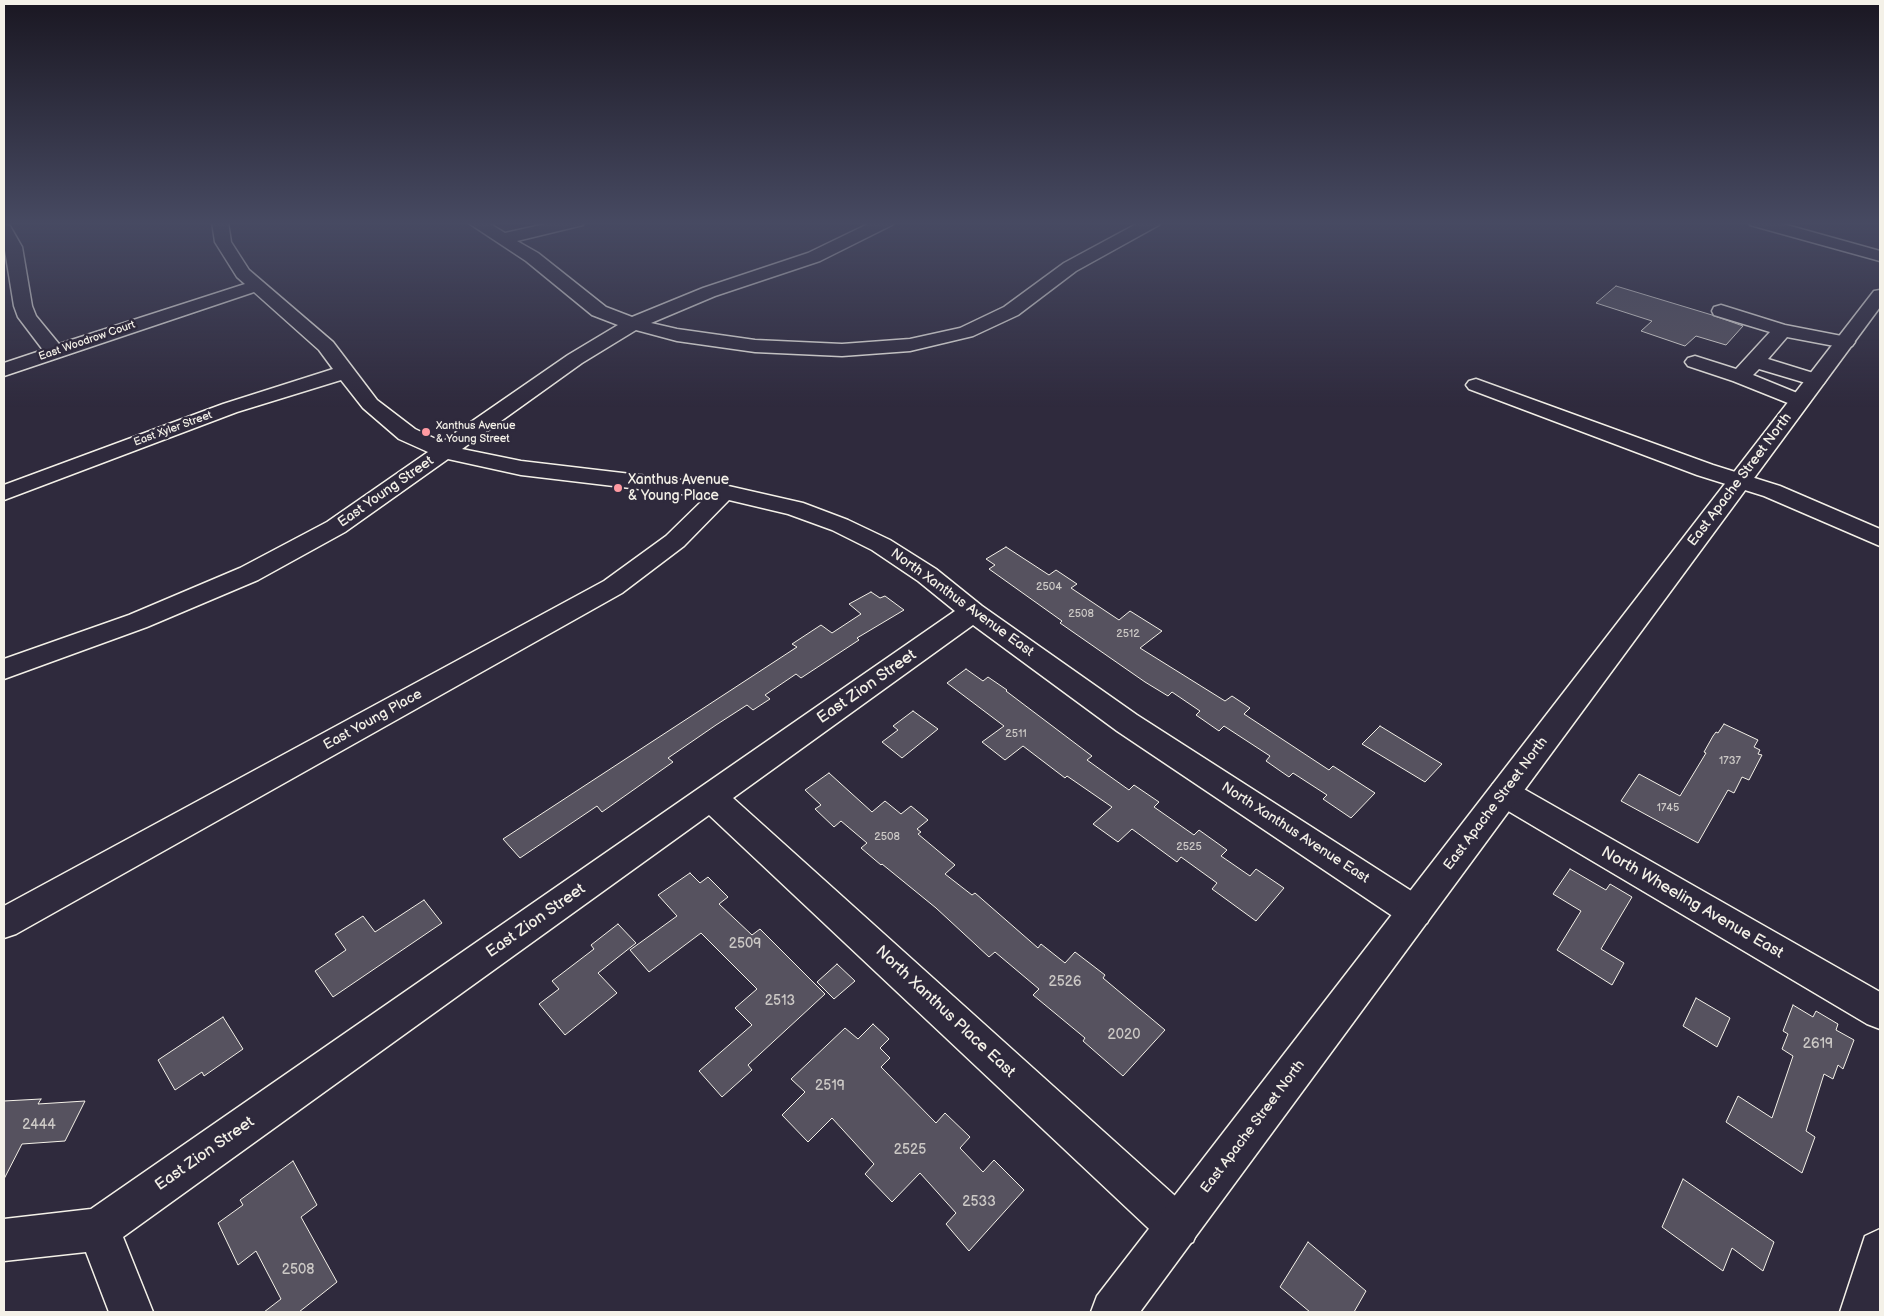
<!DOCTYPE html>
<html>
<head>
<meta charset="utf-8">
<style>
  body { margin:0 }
  #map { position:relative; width:1884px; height:1316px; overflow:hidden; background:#2f2a3d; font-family:"Balsamiq Sans",sans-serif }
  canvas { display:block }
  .frame { position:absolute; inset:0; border:5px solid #f4f1e8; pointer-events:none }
</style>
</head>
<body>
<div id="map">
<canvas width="1884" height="1316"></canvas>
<div class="frame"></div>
</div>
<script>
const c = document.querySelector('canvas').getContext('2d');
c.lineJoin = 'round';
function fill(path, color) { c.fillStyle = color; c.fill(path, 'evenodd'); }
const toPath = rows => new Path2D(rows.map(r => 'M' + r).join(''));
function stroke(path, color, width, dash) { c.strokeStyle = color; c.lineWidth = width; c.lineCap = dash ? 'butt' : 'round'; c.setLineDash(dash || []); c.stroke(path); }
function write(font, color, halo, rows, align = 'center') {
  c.font = font + ' "Balsamiq Sans",sans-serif'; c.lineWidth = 5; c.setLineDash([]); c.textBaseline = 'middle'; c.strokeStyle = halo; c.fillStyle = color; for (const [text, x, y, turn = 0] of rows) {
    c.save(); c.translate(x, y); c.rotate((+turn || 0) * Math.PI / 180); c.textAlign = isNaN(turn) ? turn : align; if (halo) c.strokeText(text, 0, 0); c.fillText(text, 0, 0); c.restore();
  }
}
const building = toPath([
  [1616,286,1712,315,1743,326,1726,345,1696,336,1685,346,1641,331,1652,321,1596,303,1616,286],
  [1006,547,1049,575,1056,570,1077,584,1071,588,1119,620,1130,611,1162,631,1140,648,1225,701,1232,696,1250,708,1244,714,1329,770,1333,766,1375,793,1351,818,1323,799,1327,795,1293,773,1289,777,1266,761,1270,756,1224,726,1219,731,1196,715,1200,711,1172,692,1168,696,1145,682,1060,623,1062,621,989,569,995,565,986,559,1006,547],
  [871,592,880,598,885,596,904,610,857,638,859,640,801,678,796,674,765,695,770,699,753,710,747,705,716,725,668,758,673,762,602,812,597,806,520,858,503,839,797,647,792,644,821,625,832,633,861,614,849,604,871,592],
  [966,669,983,681,988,677,1007,690,1006,691,1092,756,1087,760,1129,790,1134,785,1159,802,1154,807,1194,835,1199,830,1227,850,1221,856,1250,876,1256,869,1284,888,1256,921,1212,889,1217,883,1181,857,1177,862,1132,829,1118,842,1093,824,1112,807,1067,776,1065,778,1023,746,1005,760,982,742,1004,726,947,683,966,669],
  [913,711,938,729,902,758,882,742,898,730,893,726,913,711],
  [1724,724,1758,740,1754,747,1760,750,1758,754,1762,755,1749,780,1742,777,1734,793,1728,790,1698,843,1621,801,1639,774,1680,796,1706,753,1704,752,1713,736,1716,732,1718,733,1724,724],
  [1380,726,1442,764,1425,782,1362,744,1380,726],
  [829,773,872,812,885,801,901,814,911,806,928,820,917,829,921,832,918,834,955,865,945,874,972,895,975,893,1038,948,1041,944,1065,963,1075,952,1105,975,1103,978,1165,1030,1123,1076,1083,1041,1085,1038,1033,995,1039,989,995,952,989,957,936,908,882,864,881,865,861,848,867,843,841,821,834,827,815,809,821,805,805,790,829,773],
  [1570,869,1606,890,1610,884,1632,897,1601,949,1624,963,1612,985,1557,950,1581,911,1553,894,1570,869],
  [690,873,700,883,708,877,728,897,719,904,752,935,760,929,825,994,748,1065,752,1070,722,1097,699,1071,752,1025,735,1008,757,989,701,933,649,972,630,950,677,916,658,895,690,873],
  [424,900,442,923,333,997,315,971,346,950,335,934,363,916,375,932,424,900],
  [618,924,636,943,598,973,617,993,565,1035,539,1004,559,989,552,981,594,949,591,945,618,924],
  [837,964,855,981,834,999,817,982,837,964],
  [1696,998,1730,1018,1717,1047,1683,1026,1696,998],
  [1793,1005,1813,1017,1816,1011,1838,1024,1836,1030,1854,1040,1843,1069,1838,1065,1833,1079,1824,1074,1806,1131,1815,1137,1802,1173,1726,1122,1738,1096,1772,1118,1793,1056,1782,1049,1788,1034,1783,1031,1793,1005],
  [223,1017,243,1049,204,1076,202,1072,175,1090,158,1060,223,1017],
  [873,1024,889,1039,880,1048,890,1058,881,1067,936,1123,945,1113,970,1137,960,1148,983,1172,994,1160,1024,1190,969,1251,946,1224,956,1213,920,1173,892,1202,865,1174,874,1164,832,1118,808,1142,782,1115,805,1092,791,1079,845,1028,858,1039,873,1024],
  [41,1099,38,1104,85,1101,65,1141,22,1144,4,1179,4,1101,41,1099],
  [293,1161,317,1205,301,1217,337,1282,299,1312,264,1312,281,1299,256,1251,238,1265,218,1223,243,1205,240,1200,293,1161],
  [1683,1179,1774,1242,1763,1271,1732,1248,1723,1271,1662,1227,1683,1179],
  [1308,1242,1366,1291,1354,1312,1310,1312,1280,1287,1308,1242]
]);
const minor = toPath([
  [212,222,228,222,231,242,249,270,333,342,377,400,415,429,442,442,568,355,618,325,592,315,526,261,467,222,487,222,505,233,554,222,585,222,583,225,517,241,538,253,606,307,632,317,703,288,808,253,872,222,894,222,892,225,820,261,715,296,651,323,677,329,755,340,842,344,910,339,960,328,1004,307,1064,263,1140,222,1161,222,1159,225,1076,271,1018,315,973,336,910,351,842,356,755,352,677,341,636,330,582,363,462,449,521,461,724,485,803,503,848,520,890,540,936,569,982,606,1137,715,1427,901,1432,912,1427,923,1415,927,1403,923,1117,731,973,625,733,798,1193,1212,1199,1227,1193,1242,1178,1248,1163,1242,709,815,123,1237,153,1312,109,1312,86,1252,4,1261,4,1219,91,1209,955,611,918,581,872,550,832,530,788,514,729,500,684,546,622,593,16,934,4,938,4,906,604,581,666,536,706,497,521,475,448,459,345,532,258,580,147,627,4,679,4,659,129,615,240,568,327,522,428,452,399,439,363,408,341,380,237,412,4,500,4,485,223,404,333,369,319,350,254,292,4,376,4,363,43,350,18,317,14,306,4,244,4,224,10,226,22,247,32,306,36,316,59,344,245,284,237,277,215,242,212,222],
  [1748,222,1776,222,1880,251,1880,261,1750,225,1748,222],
  [1721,305,1785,325,1852,338,1855,342,1852,346,1845,348,1787,337,1768,359,1823,376,1826,380,1823,384,1816,386,1759,369,1753,375,1807,397,1810,401,1807,405,1800,407,1793,405,1733,381,1688,366,1685,362,1688,358,1695,356,1736,369,1770,332,1714,315,1712,311,1714,307,1721,305],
  [1476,379,1713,465,1780,486,1880,529,1880,546,1764,496,1697,475,1469,389,1466,385,1469,381,1476,379],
  [1504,781,1515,784,1880,992,1880,1029,1867,1024,1493,802,1488,793,1493,784,1504,781],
  [1880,1229,1880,1312,1840,1312,1865,1236,1880,1229]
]);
const major = toPath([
  [1880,290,1880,307,1140,1312,1091,1312,1097,1296,1874,291,1880,290]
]);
const markers = [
  [426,432,5,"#ff9aa2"],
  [618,488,5,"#ff9aa2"]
];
const farStreetnames = [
  ["East Woodrow Court",87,341,-19],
  ["East Xyler Street",173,429,-20]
];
const farPoinames = [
  ["Xanthus Avenue",436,426],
  ["& Young Street",436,439]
];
const numberNames = [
  ["2504",1049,587],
  ["2508",1081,614],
  ["2512",1128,634],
  ["2511",1016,734],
  ["1737",1730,761],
  ["1745",1668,808],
  ["2508",887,837],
  ["2525",1189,847]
];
const poiNames = [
  ["Xanthus Avenue",628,480],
  ["& Young Place",628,496]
];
const streetNames = [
  ["East Apache Street North",1740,480,-53],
  ["East Young Street",386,492,-35],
  ["North Xanthus Avenue East",962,603,36],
  ["East Young Place",373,720,-29],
  ["East Apache Street North",1496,804,-53],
  ["North Xanthus Avenue East",1295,833,33],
  ["East Apache Street North",1253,1127,-53]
];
const nearNumbernames = [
  ["2509",745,944],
  ["2526",1065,982],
  ["2513",780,1001],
  ["2020",1124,1035],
  ["2619",1818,1044],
  ["2519",830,1086],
  ["2444",39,1125],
  ["2525",910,1150],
  ["2533",979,1202],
  ["2508",298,1270]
];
const nearStreetnames = [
  ["East Zion Street",867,687,-35],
  ["North Wheeling Avenue East",1692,903,30],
  ["East Zion Street",536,921,-35],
  ["North Xanthus Place East",945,1012,43],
  ["East Zion Street",205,1154,-35]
];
fill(building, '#56525f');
stroke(building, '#f4f1e8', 1);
stroke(minor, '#f4f1e8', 3);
stroke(major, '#f4f1e8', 3);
fill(minor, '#2f2a3d');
fill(major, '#2f2a3d');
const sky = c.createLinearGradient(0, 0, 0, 407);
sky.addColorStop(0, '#1a1722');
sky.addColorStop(0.55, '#474a62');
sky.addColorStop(1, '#474a6200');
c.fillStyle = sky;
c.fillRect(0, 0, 1884, 407);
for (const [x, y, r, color] of markers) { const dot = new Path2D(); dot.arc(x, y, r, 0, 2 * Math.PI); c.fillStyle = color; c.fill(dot); stroke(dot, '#2f2a3d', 2); }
write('11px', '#f4f1e8', '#2f2a3d', farStreetnames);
write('11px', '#f4f1e8', '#2f2a3d', farPoinames, 'left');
write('11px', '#ccc9c6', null, numberNames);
write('14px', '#f4f1e8', '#2f2a3d', poiNames, 'left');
write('14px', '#f4f1e8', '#2f2a3d', streetNames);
write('14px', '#ccc9c6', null, nearNumbernames);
write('16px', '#f4f1e8', '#2f2a3d', nearStreetnames);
</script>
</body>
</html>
